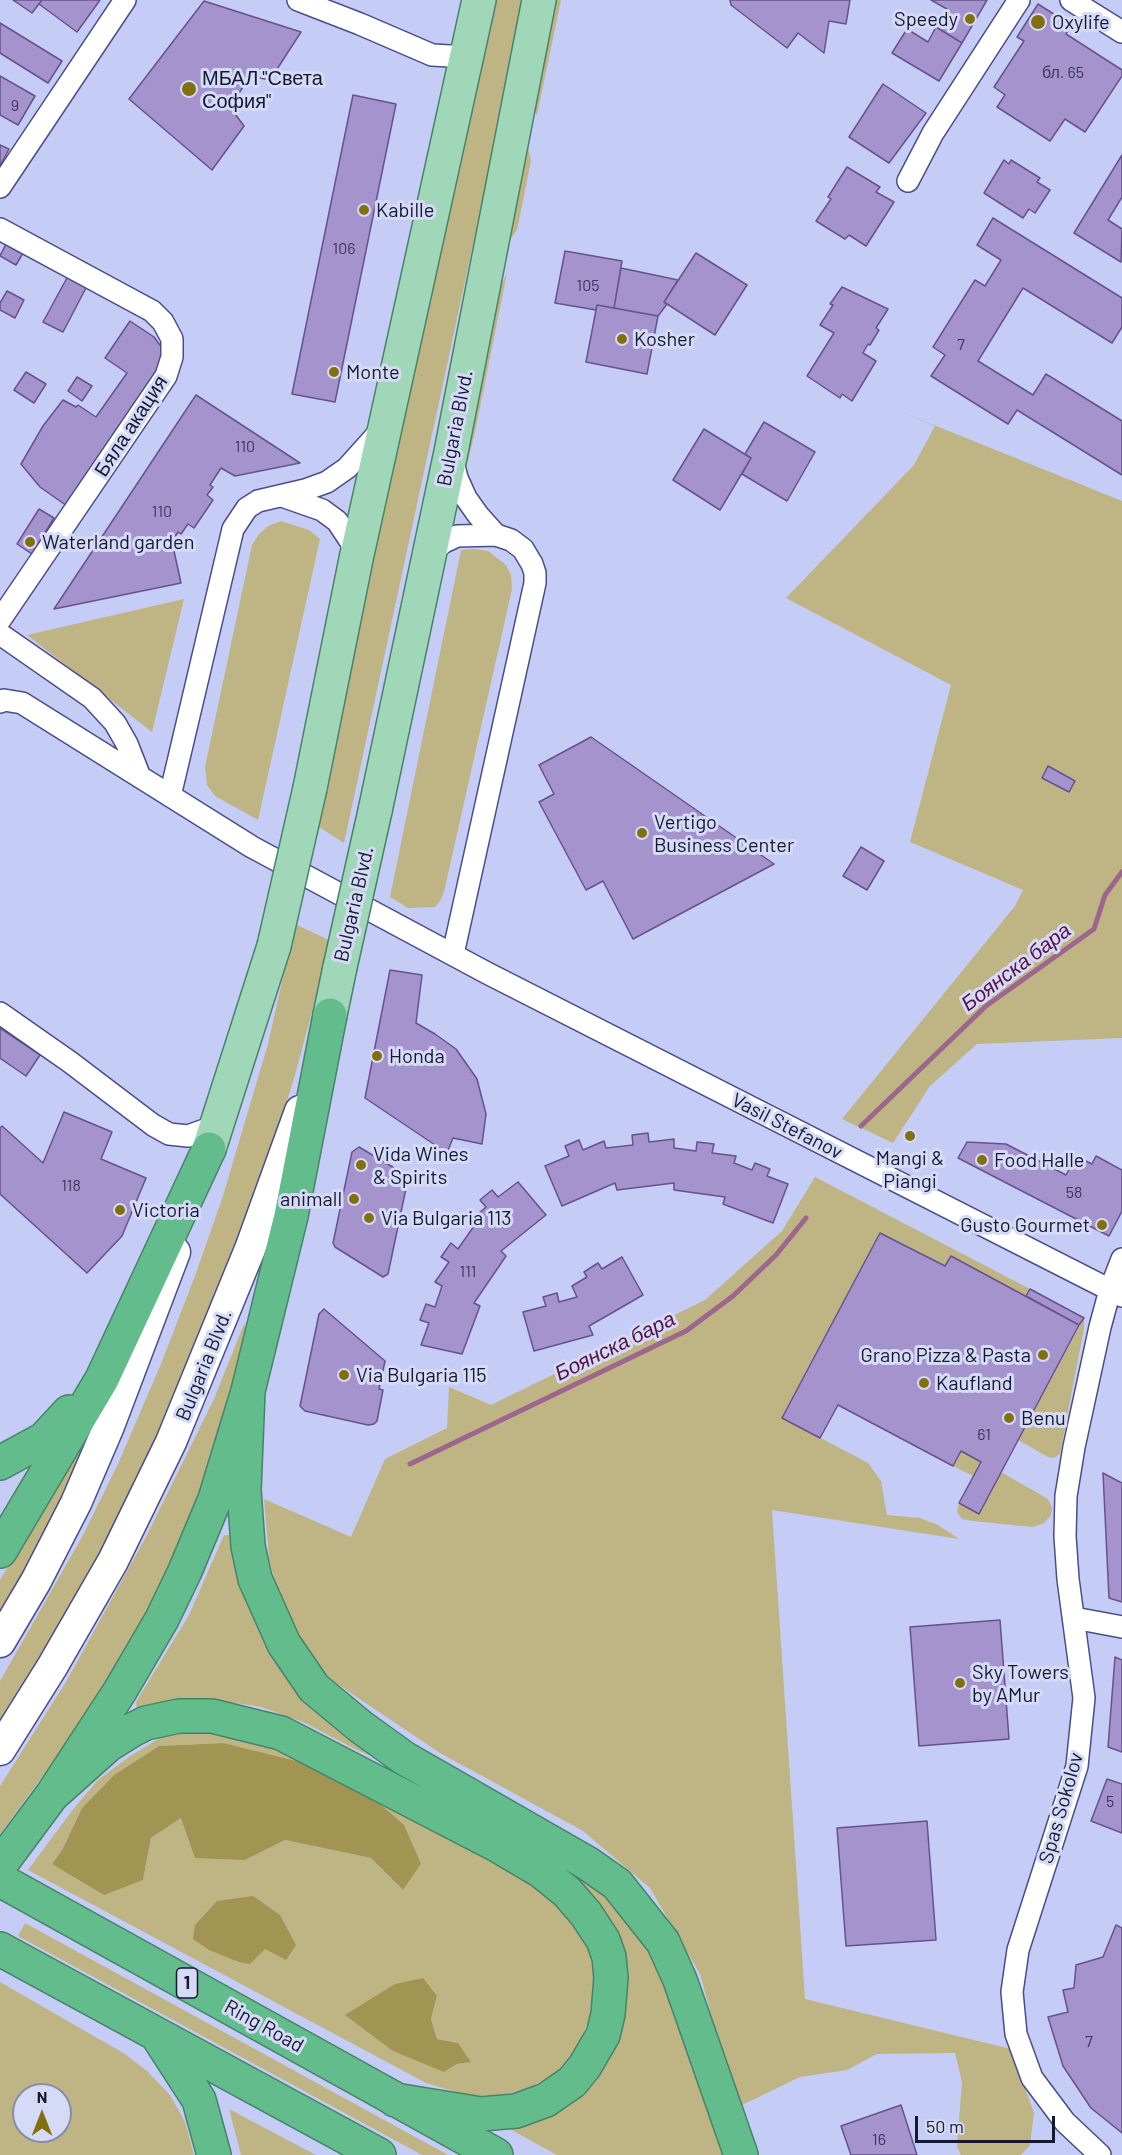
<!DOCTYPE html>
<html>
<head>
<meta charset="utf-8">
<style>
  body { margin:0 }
  #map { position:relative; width:1122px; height:2155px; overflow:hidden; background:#c5ccf5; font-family:Barlow,sans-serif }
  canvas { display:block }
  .north { position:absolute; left:12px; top:2083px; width:60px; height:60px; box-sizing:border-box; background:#d5daf6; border:2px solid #898ca7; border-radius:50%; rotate:0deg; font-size:16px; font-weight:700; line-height:24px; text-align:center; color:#161830 }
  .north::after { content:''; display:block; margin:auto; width:21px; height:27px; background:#81700f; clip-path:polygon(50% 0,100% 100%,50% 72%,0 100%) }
  .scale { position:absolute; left:915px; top:2116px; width:140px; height:27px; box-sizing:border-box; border:3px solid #161830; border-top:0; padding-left:8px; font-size:18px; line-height:21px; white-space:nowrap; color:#161830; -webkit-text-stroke:4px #d5daf6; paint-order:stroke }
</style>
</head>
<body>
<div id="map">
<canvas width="1122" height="2155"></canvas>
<div class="north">N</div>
<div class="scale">50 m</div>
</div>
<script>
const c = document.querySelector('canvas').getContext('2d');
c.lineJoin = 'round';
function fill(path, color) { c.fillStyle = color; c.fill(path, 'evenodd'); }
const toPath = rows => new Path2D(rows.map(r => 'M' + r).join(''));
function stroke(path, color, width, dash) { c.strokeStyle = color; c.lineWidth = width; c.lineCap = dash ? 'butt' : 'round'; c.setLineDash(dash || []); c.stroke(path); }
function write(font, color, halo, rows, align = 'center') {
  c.font = font + ' Barlow,sans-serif'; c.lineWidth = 6; c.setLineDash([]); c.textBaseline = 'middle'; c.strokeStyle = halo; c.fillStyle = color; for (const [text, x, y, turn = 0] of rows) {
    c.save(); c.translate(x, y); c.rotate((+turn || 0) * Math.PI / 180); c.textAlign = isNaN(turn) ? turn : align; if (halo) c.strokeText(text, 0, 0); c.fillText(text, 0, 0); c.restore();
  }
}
const green = toPath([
  [491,0,522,0,497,133,344,843,316,825],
  [555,0,561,0,537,115,530,103],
  [524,130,531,161,517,230,497,258],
  [507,273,475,432,467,465,463,470,496,297],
  [899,411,856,454,749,574,856,454,899,411,1122,501,1122,1038,977,1044,930,1086,893,1143,842,1119,1015,906,1023,890,910,842,951,685,786,598,914,465,935,426],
  [281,521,309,530,320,539,258,820,215,796,207,785,205,767,252,545,259,534,268,526],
  [474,549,488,551,506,565,511,575,512,589,444,892,440,901,435,907,408,908,390,897,461,550],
  [184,599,152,732,27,635],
  [295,924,331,941,295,1075,266,1167,236,1250,155,1448,76,1602,0,1729,0,1681,82,1537,118,1464,161,1364,195,1276,222,1199,268,1044],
  [815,1177,1030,1289,1026,1296,950,1256,945,1266,783,1418,868,1463,881,1481,887,1515,920,1518,938,1525,959,1539,772,1510,805,1999,1011,2049,1034,2113,1030,2145,1021,2155,961,2155,957,2146,962,2082,955,2053,877,2054,847,2070,800,2077,740,2106,719,2043,700,1974,650,1888,583,1831,440,1753,318,1671,282,1614,269,1557,264,1499,351,1537,385,1459,447,1428,449,1387,491,1405,705,1300,782,1231],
  [1084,1318,1084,1328,1060,1454,1054,1458,1048,1457,1018,1440],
  [244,1324,250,1332,222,1435,176,1557,146,1615,82,1723,0,1834,0,1786,66,1682,147,1535,214,1399],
  [84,1443,88,1448,0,1620,0,1580],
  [961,1451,981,1462,973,1476,953,1466],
  [1001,1472,1048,1499,1052,1508,1051,1515,1044,1523,1033,1527,973,1521,962,1519,957,1512,959,1503,979,1513],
  [224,1535,235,1535,239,1570,396,1766,359,1751,303,1722,261,1707,211,1699,174,1701,137,1711,136,1702,189,1615],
  [190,1730,253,1735,522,1871,579,1924,590,1952,595,1988,588,2021,577,2049,557,2072,531,2087,497,2097,463,2094,426,2083,28,1870,74,1808,98,1780,130,1756,163,1736],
  [223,1743,421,1864,403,1890,371,1858,285,1840,245,1860,181,1818,151,1838,143,1880,52,1864,62,1850,82,1808,114,1775,159,1746],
  [395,1984,437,1996,431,2019,437,2039,458,2043,470,2062,457,2064,444,2072],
  [530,1839,606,1889,652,1947,727,2155,557,2155,504,2126,569,2098,619,1943,605,1911,581,1882],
  [25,1923,448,2155,422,2155,18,1936],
  [0,1982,125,2054,147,2071,170,2095,185,2122,194,2155,0,2155],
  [24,2095,60,2095,60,2131,24,2131],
  [229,2109,316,2155,241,2155]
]);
const forest = toPath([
  [223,1743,308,1764,373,1798,404,1825,421,1864,403,1890,371,1858,285,1840,245,1860,195,1858,181,1818,151,1838,143,1880,104,1895,52,1864,62,1850,82,1808,114,1775,159,1746],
  [253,1896,280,1915,296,1945,286,1960,265,1949,250,1964,239,1962,209,1950,193,1939,195,1925,217,1901],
  [423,1978,437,1996,431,2019,437,2039,458,2043,471,2062,457,2064,444,2072,393,2051,345,2015,395,1984]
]);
const stream = toPath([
  [861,1126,986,1006,1094,929,1105,895,1122,872],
  [410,1464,686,1331,733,1296,776,1255,806,1218]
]);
const building = toPath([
  [13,0,42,0,32,13,13,0],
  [42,0,100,0,77,32,39,4,42,0],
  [730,0,850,0,846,24,829,21,824,53,798,33,787,48,731,5,730,0],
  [931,0,987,0,962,43,936,27,947,9,931,0],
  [204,1,301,32,270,80,250,76,230,107,244,126,212,170,129,99,204,1],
  [1038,4,1071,25,1066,34,1122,70,1122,76,1085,132,1065,119,1050,141,997,107,1005,95,994,87,1024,41,1017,37,1038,4],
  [0,23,62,61,48,83,0,53,0,23],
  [936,27,962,43,939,81,892,53,907,29,928,42,936,27],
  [0,76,35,96,18,125,0,115,0,76],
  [883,84,926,113,889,163,849,137,883,84],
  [353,95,396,104,335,402,292,394,353,95],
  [0,145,9,149,0,166,0,145],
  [1122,155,1122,197,1108,220,1122,229,1121,262,1074,233,1122,155],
  [1004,160,1009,164,1011,160,1040,178,1037,182,1050,190,1035,213,1029,209,1023,218,984,193,1004,160],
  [847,167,880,187,876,192,894,202,866,246,849,235,845,239,816,221,831,199,828,197,847,167],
  [993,218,1122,298,1122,327,1112,343,1023,288,978,361,1033,395,1046,374,1122,421,1122,475,1017,410,1008,424,931,376,945,355,933,347,975,280,985,286,1001,260,977,245,993,218],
  [6,244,23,253,16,265,0,256,6,244],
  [565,251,622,261,614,308,597,305,596,310,555,303,565,251],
  [696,253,747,285,715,335,664,302,696,253],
  [621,268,678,280,664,302,667,304,658,316,614,308,621,268],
  [68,276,87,286,63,332,43,322,68,276],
  [842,287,888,309,876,328,879,330,870,345,868,344,863,353,876,361,852,401,842,394,840,398,807,376,834,333,820,325,833,305,830,304,842,287],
  [7,291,24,300,15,318,0,310,0,303,7,291],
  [597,305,658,316,647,374,586,362,597,305],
  [130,321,154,337,165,352,163,368,67,506,40,487,21,464,43,426,63,400,76,407,78,405,96,417,127,373,105,358,130,321],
  [26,372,46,384,34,403,14,390,26,372],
  [77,377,92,386,82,401,68,391,77,377],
  [196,395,300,463,235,476,221,468,210,485,213,487,207,495,213,500,194,528,188,524,181,534,178,532,169,547,174,551,181,583,54,609,196,395],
  [764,422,815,452,787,501,742,474,751,458,745,454,764,422],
  [704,429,751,458,720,510,673,480,704,429],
  [39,509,54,518,32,554,17,544,39,509],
  [591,737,774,864,633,939,603,881,586,890,539,802,554,794,539,765,591,737],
  [1048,766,1075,781,1069,792,1042,778,1048,766],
  [861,847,884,861,867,890,843,876,861,847],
  [390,970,422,975,416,1023,435,1034,456,1049,477,1079,486,1114,482,1144,453,1138,447,1153,365,1098,390,970],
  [0,1028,40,1055,26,1076,0,1058,0,1028],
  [64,1112,112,1132,101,1159,146,1178,122,1236,87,1273,0,1194,0,1128,2,1126,43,1163,64,1112],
  [648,1133,649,1142,674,1139,674,1148,696,1151,697,1142,714,1144,712,1153,736,1156,734,1163,752,1170,755,1163,770,1169,767,1176,788,1184,773,1223,723,1204,725,1197,674,1190,674,1183,617,1190,615,1183,562,1206,545,1166,569,1156,565,1146,579,1140,583,1150,604,1141,606,1148,633,1145,632,1135,648,1133],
  [967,1142,1006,1144,1066,1175,1072,1164,1082,1169,1086,1161,1092,1164,1096,1156,1122,1170,1122,1211,1109,1236,958,1158,967,1142],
  [359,1147,406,1175,408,1179,388,1274,383,1277,335,1247,333,1243,352,1152,359,1147],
  [518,1182,546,1215,501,1251,506,1256,474,1303,480,1306,462,1354,421,1345,429,1323,420,1320,426,1304,435,1307,442,1286,435,1282,449,1262,441,1257,451,1243,458,1249,474,1226,469,1222,486,1207,480,1200,492,1190,498,1197,518,1182],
  [880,1233,945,1266,951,1256,1079,1325,979,1514,959,1503,981,1462,961,1451,953,1466,838,1405,820,1438,782,1418,880,1233],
  [622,1257,643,1295,589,1326,593,1335,534,1351,523,1312,546,1306,543,1297,557,1293,559,1302,577,1297,572,1286,587,1277,584,1272,598,1263,602,1269,622,1257],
  [1030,1289,1084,1318,1079,1325,1026,1296,1030,1289],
  [324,1309,385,1361,379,1389,383,1390,377,1421,374,1424,368,1425,305,1411,300,1406,319,1314,324,1309],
  [1103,1473,1122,1483,1122,1602,1109,1598,1103,1473],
  [1000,1620,1009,1739,919,1746,910,1627,1000,1620],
  [1115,1657,1122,1660,1122,1752,1108,1747,1115,1657],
  [1107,1779,1122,1784,1122,1833,1091,1821,1107,1779],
  [927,1821,936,1940,846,1946,837,1828,927,1821],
  [1116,1925,1122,1928,1122,2133,1091,2108,1063,2066,1048,2017,1068,2012,1063,1990,1074,1988,1076,1965,1103,1957,1116,1925],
  [901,2105,917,2155,851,2155,841,2126,901,2105]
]);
const street = toPath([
  [298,0,360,24,432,55,468,57],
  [1071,0,1122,32],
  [908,181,933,133,1019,0],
  [0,187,125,0],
  [0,229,152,311,163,322,172,339,172,357,166,376,0,620],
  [452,458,457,478,466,498,478,515,496,535],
  [282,496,322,510,337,521,351,542,356,559],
  [429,554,444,542,457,536,496,535,511,540,523,549,532,564,535,573,535,583,453,954],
  [0,634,92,698,115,723,127,744,140,777],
  [0,702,4,700,22,703,252,847,487,973,1122,1296],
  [170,796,233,529,247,508,258,501,305,490,327,482,347,468,382,429],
  [0,1013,70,1062,153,1125,169,1134,188,1136,216,1126],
  [1074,1618,1122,1627],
  [1100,2155,1065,2122,1032,2078,1016,2034,1012,1992,1018,1950,1077,1766,1084,1698,1068,1579,1065,1536,1066,1496,1074,1447,1100,1327,1110,1290,1122,1259]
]);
const secondary = toPath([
  [0,1642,36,1581,76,1503,109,1426,175,1252],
  [0,1750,52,1667,113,1561,171,1442,250,1249,300,1111]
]);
const primary = toPath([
  [310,788,356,559,479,0],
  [375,811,451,452,539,0],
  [330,1015,340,967],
  [209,1149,274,946]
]);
const highway = toPath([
  [248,1391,244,1490,248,1546,255,1579,284,1644,314,1688,361,1727,404,1758,587,1863,617,1884,663,1942,680,1980,741,2155],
  [0,1463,44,1439,69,1412],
  [0,1551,102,1379,209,1149],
  [52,1795,108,1745,132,1730,146,1723,179,1716,212,1716,281,1733,497,1845,541,1871,567,1892,586,1914,603,1940,609,1957,611,1978,608,2014,603,2035,585,2066,572,2082,546,2100,516,2111,481,2114,395,2100],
  [0,1865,52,1795,120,1691,162,1619,185,1571,215,1499,248,1391,291,1216,330,1015],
  [0,1880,496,2155],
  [0,1949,379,2155],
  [157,2035,199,2100,214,2155]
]);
const primaryBridge = toPath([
  [274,946,310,788],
  [340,967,375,811]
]);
const markers = [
  [970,19,6,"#81700f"],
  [1038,22,8,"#81700f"],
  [189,89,8,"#81700f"],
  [364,210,6,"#81700f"],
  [622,339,6,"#81700f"],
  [334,372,6,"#81700f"],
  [30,542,6,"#81700f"],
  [642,833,6,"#81700f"],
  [377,1056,6,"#81700f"],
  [910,1136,6,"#81700f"],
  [982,1160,6,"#81700f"],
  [361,1165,6,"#81700f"],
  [354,1199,6,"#81700f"],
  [120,1210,6,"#81700f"],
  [369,1218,6,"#81700f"],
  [1102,1225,6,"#81700f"],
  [1043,1355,6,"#81700f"],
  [344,1375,6,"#81700f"],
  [924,1383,6,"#81700f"],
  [1009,1418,6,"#81700f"],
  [960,1683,6,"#81700f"]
];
const numberNames = [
  ["бл. 65",1063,73],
  ["9",15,106],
  ["106",344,249],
  ["105",588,286],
  ["7",961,345],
  ["110",245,447],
  ["110",162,512],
  ["118",71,1186],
  ["58",1074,1193],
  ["111",468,1272],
  ["61",984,1435],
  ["5",1110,1802],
  ["7",1089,2042],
  ["16",879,2140]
];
const shields = [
  [187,1983,21]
];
const shieldNames = [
  ["1",187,1983]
];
const poiNames = [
  ["Speedy",958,19,"right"],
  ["Oxylife",1052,22],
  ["МБАЛ \"Света",202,78],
  ["София\"",202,101],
  ["Kabille",376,210],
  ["Kosher",634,339],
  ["Monte",346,372],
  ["Waterland garden",42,542],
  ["Vertigo",654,822],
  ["Business Center",654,845],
  ["Honda",389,1056],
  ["Vida Wines",373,1154],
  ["& Spirits",373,1177],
  ["Mangi &",910,1158,"center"],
  ["Piangi",910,1181,"center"],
  ["Food Halle",994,1160],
  ["animall",342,1199,"right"],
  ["Victoria",132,1210],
  ["Via Bulgaria 113",381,1218],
  ["Gusto Gourmet",1090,1225,"right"],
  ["Grano Pizza & Pasta",1031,1355,"right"],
  ["Via Bulgaria 115",356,1375],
  ["Kaufland",936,1383],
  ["Benu",1021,1418],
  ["Sky Towers",972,1672],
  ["by AMur",972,1695]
];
const streetNames = [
  ["Бяла акация",131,426,-57],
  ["Bulgaria Blvd.",455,428,-79],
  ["Bulgaria Blvd.",354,904,-77],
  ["Vasil Stefanov",787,1126,27],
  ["Bulgaria Blvd.",204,1365,-68],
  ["Spas Sokolov",1061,1808,-74],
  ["Ring Road",264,2026,29]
];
const waterNames = [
  ["Боянска бара",1016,967,-37],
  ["Боянска бара",615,1346,-26]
];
fill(green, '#bfb584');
fill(forest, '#a29553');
stroke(stream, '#9d678d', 5);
fill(building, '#a593ce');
stroke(building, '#66528d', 1.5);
stroke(street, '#494e89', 24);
stroke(secondary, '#494e89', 33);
stroke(primary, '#47836b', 36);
stroke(highway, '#47836b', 36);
stroke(street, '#fff', 21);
stroke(secondary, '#fff', 30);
stroke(primary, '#a1d7b9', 33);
stroke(highway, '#62bc8b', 33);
stroke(primaryBridge, '#47836b', 36, []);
stroke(primaryBridge, '#a1d7b9', 33);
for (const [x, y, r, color] of markers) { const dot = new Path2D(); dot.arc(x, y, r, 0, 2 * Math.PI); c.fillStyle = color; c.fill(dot); stroke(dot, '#d5daf6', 2); }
write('16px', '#3a3758', null, numberNames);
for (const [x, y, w] of shields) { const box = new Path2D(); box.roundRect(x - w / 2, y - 15, w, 30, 4.5); c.fillStyle = '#d5daf6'; c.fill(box); stroke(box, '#161830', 1.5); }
write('bold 18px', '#161830', null, shieldNames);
write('20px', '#161830', '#d5daf6', poiNames, 'left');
write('20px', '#161830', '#d5daf6', streetNames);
write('italic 21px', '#561247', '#d5daf6', waterNames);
</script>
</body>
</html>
